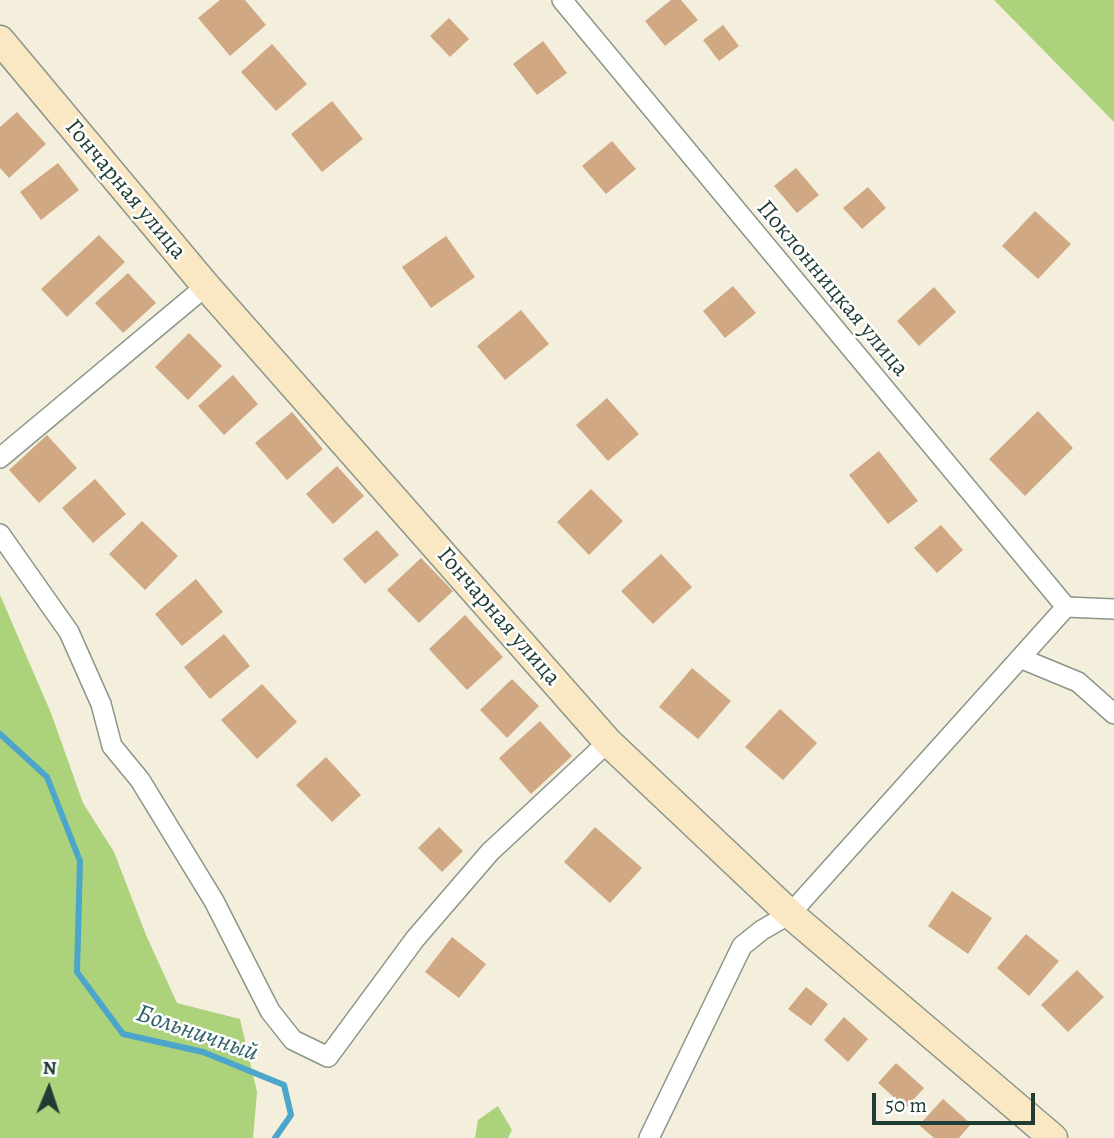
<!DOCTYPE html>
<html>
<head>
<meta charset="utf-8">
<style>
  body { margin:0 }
  #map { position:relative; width:1114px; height:1138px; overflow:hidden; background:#f4eedc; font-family:Alegreya,serif }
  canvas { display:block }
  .north { position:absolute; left:14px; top:1054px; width:70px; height:70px; -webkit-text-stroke:5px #fff; paint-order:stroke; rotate:2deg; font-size:19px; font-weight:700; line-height:28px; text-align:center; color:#1f3d34 }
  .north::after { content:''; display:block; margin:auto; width:24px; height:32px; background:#1f3d34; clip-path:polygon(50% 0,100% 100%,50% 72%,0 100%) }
  .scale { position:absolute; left:872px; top:1093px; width:163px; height:32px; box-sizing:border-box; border:4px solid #1f3d34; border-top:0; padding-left:9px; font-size:21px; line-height:24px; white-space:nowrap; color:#1f3d34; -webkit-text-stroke:5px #fff; paint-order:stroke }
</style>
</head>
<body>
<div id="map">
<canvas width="1114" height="1138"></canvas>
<div class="north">N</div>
<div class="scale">50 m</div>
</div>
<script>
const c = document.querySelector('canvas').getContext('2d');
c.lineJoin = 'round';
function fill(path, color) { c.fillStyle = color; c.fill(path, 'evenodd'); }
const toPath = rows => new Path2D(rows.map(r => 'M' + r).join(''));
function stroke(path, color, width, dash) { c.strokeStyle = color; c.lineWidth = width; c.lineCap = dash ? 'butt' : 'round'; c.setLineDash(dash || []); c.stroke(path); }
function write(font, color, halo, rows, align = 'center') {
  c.font = font + ' Alegreya,serif'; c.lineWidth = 5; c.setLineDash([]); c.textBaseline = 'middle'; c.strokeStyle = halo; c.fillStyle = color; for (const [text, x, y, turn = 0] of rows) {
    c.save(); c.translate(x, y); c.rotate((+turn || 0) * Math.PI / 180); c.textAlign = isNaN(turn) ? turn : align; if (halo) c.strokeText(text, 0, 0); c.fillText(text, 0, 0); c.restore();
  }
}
const green = toPath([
  [994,0,1114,0,1114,122],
  [0,595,51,713,83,803,114,852,146,935,177,1003,240,1019,257,1092,253,1138,0,1138],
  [498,1106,512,1130,508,1138,475,1138,478,1120]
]);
const stream = toPath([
  [0,734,47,777,80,861,77,972,123,1034,203,1052,284,1085,291,1115,275,1138]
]);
const building = toPath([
  [220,0,245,0,266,25,230,56,198,18],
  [671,0,681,0,698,20,665,46,645,21],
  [449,18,469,39,450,57,430,36],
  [723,25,739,46,719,61,703,40],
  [543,41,567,73,537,95,513,64],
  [272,44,307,84,276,111,241,72],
  [332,101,363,139,322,172,291,134],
  [17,112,46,144,9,178,0,168,0,127],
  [612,141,636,169,606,194,582,166],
  [58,163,79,190,41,220,20,192],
  [796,168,819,195,797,213,774,186],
  [868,187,886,208,862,229,843,208],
  [1035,211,1071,244,1038,279,1002,246],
  [99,235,125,262,67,317,41,289],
  [446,236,475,277,431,308,402,267],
  [128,273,156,303,123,333,95,303],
  [733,286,756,313,725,338,703,311],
  [934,287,956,312,919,346,897,321],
  [521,310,549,344,505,380,477,346],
  [189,333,222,366,188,400,155,367],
  [233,375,258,404,224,435,198,406],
  [607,398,639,434,608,461,576,425],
  [1038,411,1073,448,1025,496,989,459],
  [292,412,323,449,287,480,255,443],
  [47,435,77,468,39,503,9,470],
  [879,451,918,501,888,524,849,475],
  [337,466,364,496,333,524,306,494],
  [95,479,126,514,93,543,62,508],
  [591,489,623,521,589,555,557,522],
  [142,521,178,556,145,590,109,554],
  [941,525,963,550,937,573,914,548],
  [377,530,399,555,365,584,343,559],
  [661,554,692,587,653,624,621,591],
  [421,558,453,591,419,623,387,590],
  [196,579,223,612,182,646,155,614],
  [465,615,503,657,467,690,429,649],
  [224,634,250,666,210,699,184,667],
  [692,668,731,701,698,739,659,707],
  [512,679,539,706,507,738,480,710],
  [262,684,297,722,257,759,221,720],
  [780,709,817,743,783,780,745,747],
  [540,721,572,756,531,794,499,758],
  [326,757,361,795,332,822,296,785],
  [439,827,463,851,442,872,418,848],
  [595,827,642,868,610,903,564,862],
  [952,891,992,918,968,954,928,926],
  [1026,934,1059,961,1029,996,997,968],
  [452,937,486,964,459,998,425,972],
  [1077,970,1104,997,1068,1032,1041,1005],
  [806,987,828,1004,811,1026,788,1009],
  [844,1017,868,1039,848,1062,824,1040],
  [896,1063,924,1088,906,1108,878,1083],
  [943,1099,971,1124,959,1138,934,1138,919,1125]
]);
const street = toPath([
  [562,0,1066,607],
  [0,458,206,286],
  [0,534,69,632,101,704,112,746,140,780,214,901,270,1011,293,1040,328,1057,415,939,490,852,608,742],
  [1020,658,1078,682,1114,714],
  [649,1138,742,946,762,930,790,914,1066,607,1114,609]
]);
const secondary = toPath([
  [0,40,206,286,608,742,790,914,1053,1138]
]);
const streetNames = [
  ["Гончарная улица",125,190,50],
  ["Поклонницкая улица",832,289,50],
  ["Гончарная улица",498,617,49]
];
const waterNames = [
  ["Больничный",197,1034,19]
];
fill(green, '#acd27c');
stroke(stream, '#4ca5ca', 6);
fill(building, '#d0a984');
stroke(street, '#8a9688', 22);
stroke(secondary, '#8a9688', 31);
stroke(street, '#fff', 19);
stroke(secondary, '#fae7c3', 28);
write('24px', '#1f3d34', '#fff', streetNames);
write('italic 26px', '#2f6168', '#fff', waterNames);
</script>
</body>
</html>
